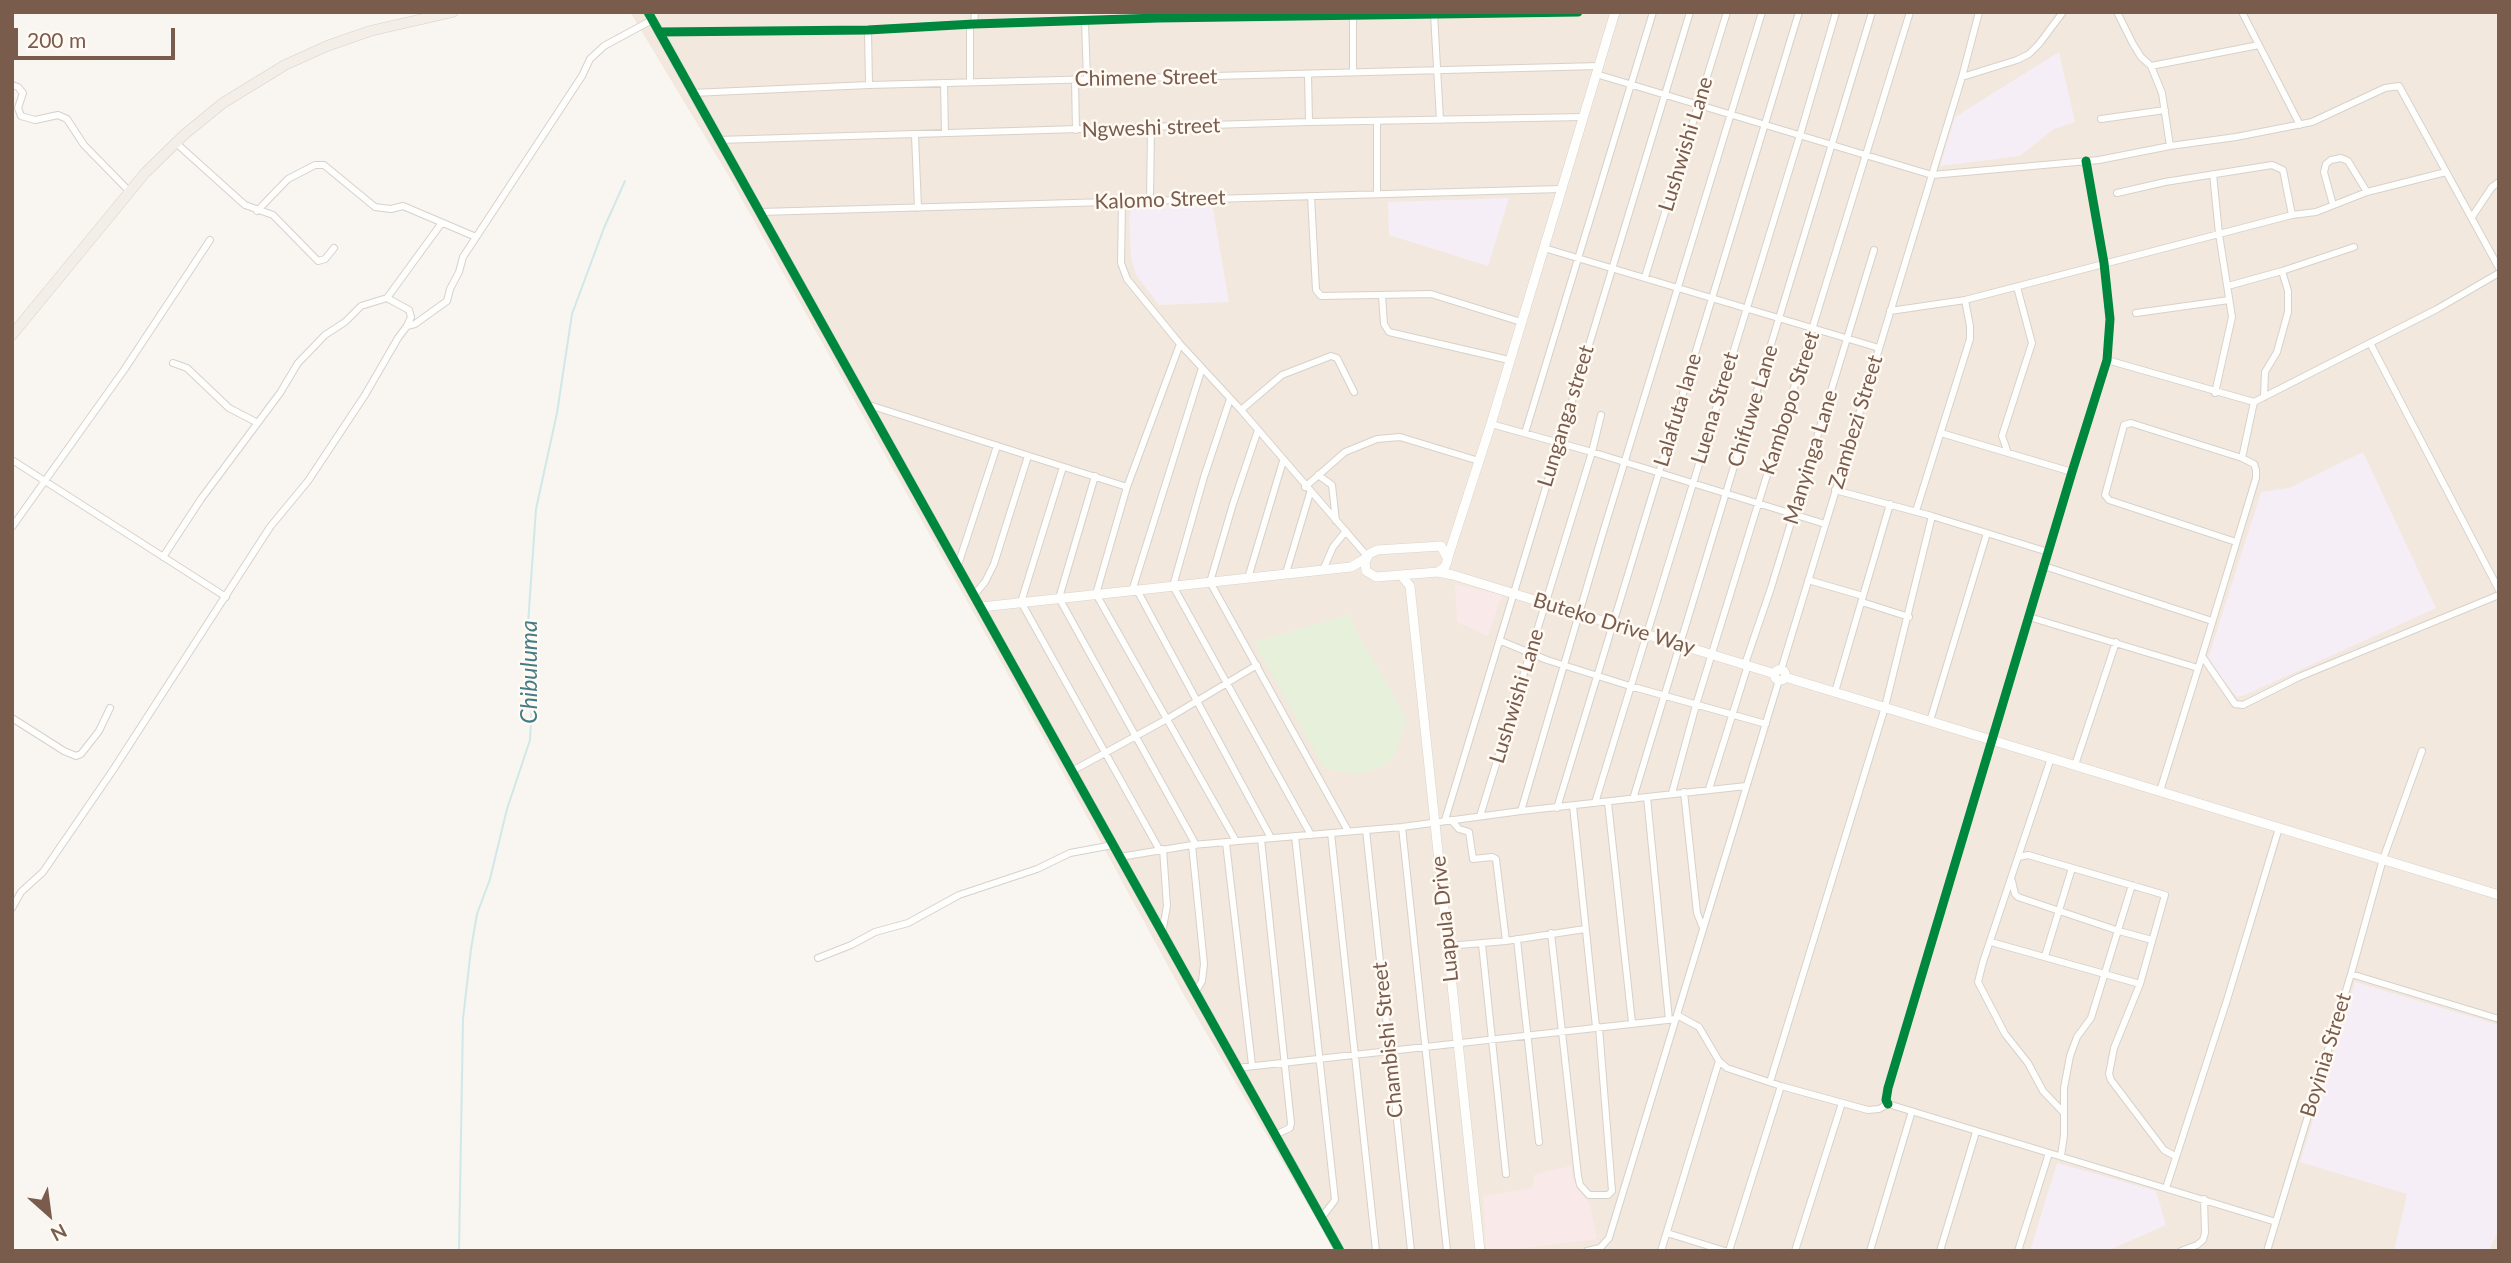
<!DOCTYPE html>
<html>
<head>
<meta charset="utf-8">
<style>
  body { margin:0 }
  #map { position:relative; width:2511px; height:1263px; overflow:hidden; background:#f9f5f0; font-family:Lato,sans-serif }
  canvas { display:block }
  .frame { position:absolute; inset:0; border:14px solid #7a5c4d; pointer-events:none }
  .north { position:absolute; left:14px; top:1179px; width:70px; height:70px; -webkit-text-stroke:5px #fffaf3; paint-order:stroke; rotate:152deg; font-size:19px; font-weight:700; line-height:28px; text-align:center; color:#7a5c4d }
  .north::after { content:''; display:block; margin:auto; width:24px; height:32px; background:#7a5c4d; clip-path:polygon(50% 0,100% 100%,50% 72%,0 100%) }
  .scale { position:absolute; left:14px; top:28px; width:161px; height:32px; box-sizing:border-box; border:4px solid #7a5c4d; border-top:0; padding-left:9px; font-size:21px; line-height:24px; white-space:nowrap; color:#7a5c4d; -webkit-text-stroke:5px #fffaf3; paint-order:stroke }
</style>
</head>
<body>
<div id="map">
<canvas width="2511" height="1263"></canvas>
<div class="frame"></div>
<div class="north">N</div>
<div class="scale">200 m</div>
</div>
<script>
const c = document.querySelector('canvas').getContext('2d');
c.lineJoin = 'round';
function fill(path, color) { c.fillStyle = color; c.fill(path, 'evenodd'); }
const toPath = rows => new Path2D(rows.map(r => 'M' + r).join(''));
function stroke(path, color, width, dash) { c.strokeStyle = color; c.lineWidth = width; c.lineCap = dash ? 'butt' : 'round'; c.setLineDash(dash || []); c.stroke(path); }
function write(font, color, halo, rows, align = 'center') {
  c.font = font + ' Lato,sans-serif'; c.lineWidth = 5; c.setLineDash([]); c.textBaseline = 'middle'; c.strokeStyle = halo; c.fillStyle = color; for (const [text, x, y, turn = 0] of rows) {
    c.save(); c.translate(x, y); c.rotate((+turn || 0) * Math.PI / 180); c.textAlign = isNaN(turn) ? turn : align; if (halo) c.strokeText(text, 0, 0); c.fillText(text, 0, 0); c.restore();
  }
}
const residential = toPath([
  [630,12,2499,12,2499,1251,1333,1251,1323,1230,1185,997,1060,767,730,178]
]);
const education = toPath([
  [2059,52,2075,122,2054,129,2020,156,1940,166,1955,117],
  [1509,198,1488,266,1389,235,1388,202],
  [1212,204,1229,302,1159,305,1136,275,1131,258,1129,216,1132,210,1149,210,1150,206],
  [2363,452,2436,608,2245,695,2237,697,2207,662,2261,492,2289,488],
  [2355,982,2499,1025,2499,1229,2489,1251,2394,1251,2407,1194,2300,1162],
  [2057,1163,2156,1191,2166,1225,2107,1251,2030,1251]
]);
const medical = toPath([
  [1455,584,1502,595,1488,636,1457,622],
  [1571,1166,1573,1180,1590,1205,1597,1239,1501,1251,1486,1250,1483,1196,1532,1188,1535,1174]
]);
const green = toPath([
  [1352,614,1352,623,1407,719,1395,755,1382,767,1356,774,1324,768,1254,642]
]);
const stream = toPath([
  [459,1251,463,1019,471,949,477,914,490,879,507,809,530,740,534,662,528,624,536,509,557,413,572,314,604,228,625,181]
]);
const street = toPath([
  [1979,12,1962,77,1932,175,2099,160,2170,146,2236,137,2312,122,2385,88,2399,86,2499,268],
  [2117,12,2133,44,2141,57,2151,66,2259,45],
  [2242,12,2300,125],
  [1434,14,1440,120],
  [1353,17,1353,72],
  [1085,22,1087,79],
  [974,24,975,12],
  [970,25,970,82],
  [868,30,869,85],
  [659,32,868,30,974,24,1158,18,1578,12],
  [2151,66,2162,93,2170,146],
  [1308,74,1309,122],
  [1596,74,1932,175,1781,670],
  [1962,77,2017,60,2029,54,2039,44,2063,12],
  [1075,79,1076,130],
  [944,83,945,133],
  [12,85,18,87,23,93,18,108,21,116,35,120,58,115,67,119,84,145,130,192],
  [692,93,869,85,1599,66],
  [2101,119,2165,110],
  [1377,121,1377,194],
  [915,135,918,208],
  [718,140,1309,122,1583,117],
  [176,143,245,205,273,215,318,261,325,259,334,248],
  [2213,174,2219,234,2232,317,2215,393],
  [2117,193,2165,182,2272,165,2283,170,2292,215],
  [1311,196,1316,290,1321,296,1431,294,1521,322],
  [1150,200,1151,128],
  [1122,202,1121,263,1127,279,1180,344,1241,410,1367,556],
  [2333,205,2324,172,2326,164,2331,160,2341,158,2348,161,2367,192],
  [257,211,288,179,315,165,324,165,375,207,391,209,403,206,476,237],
  [760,212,1560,189],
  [2472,217,2492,187,2499,182],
  [1544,248,1879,348],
  [2499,273,2437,309,2370,343,2499,590],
  [1645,277,1727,12],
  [2228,286,2282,271,2354,247],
  [1382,296,1384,324,1389,332,1509,360],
  [1890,311,1965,300,2292,215,2316,212,2367,192,2446,172],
  [2136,313,2229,300],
  [407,326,415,324,447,301,450,289,459,272,463,257,582,76,590,59,604,46,652,20],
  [1180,344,1127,487,1096,594,1236,841],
  [2107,360,2254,402,2370,343],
  [173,363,187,368,229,408,256,422],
  [2264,397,2265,372,2277,352,2288,312,2288,291,2282,271],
  [1230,399,1204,477,1173,586,1311,835],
  [866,404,1127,487],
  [1241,410,1282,375,1331,356,1337,358,1354,392],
  [1491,424,1592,452,1825,524],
  [1258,430,1233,504,1210,582,1348,831],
  [1525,433,1653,12],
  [1941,433,2072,472],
  [2008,453,2002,436,2032,343,2017,287],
  [2242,458,2254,402],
  [12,460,226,597],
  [1063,467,1021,602,1159,849],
  [1318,475,1332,485,1336,521],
  [1095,476,1059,598,1196,845],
  [1305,487,1345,452,1377,439,1400,437,1479,461],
  [1835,490,1932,516,2048,552],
  [1916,511,1970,339,1970,326,1965,300],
  [12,527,124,370,210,240],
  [163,557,201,499,280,393,298,363,325,335,345,322,361,306,387,298,441,224],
  [958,565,997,446],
  [2044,566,2212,621],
  [1323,570,1333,547,1346,531],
  [1286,573,1310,493],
  [1248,578,1283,461],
  [1808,580,1863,596,1835,692],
  [1137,590,1271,838],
  [1132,591,1202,368],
  [974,595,985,582,994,564,1028,456],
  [1863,596,1890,504],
  [1862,602,1909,617],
  [2029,617,2198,668],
  [1501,641,1547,660,1630,686,1766,724],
  [2202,656,2235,704,2243,705,2299,677,2499,595],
  [1745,664,1771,588,1874,250],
  [12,718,64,751,76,756,81,754,99,731,110,708],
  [1930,721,1987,533],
  [2051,758,1983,962,1978,982,2005,1034,2028,1063,2043,1091,2063,1112],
  [2075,765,2116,642],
  [1072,771,1167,719,1257,665],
  [1709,789,1748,665],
  [2160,791,2202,656,2256,478,2256,470,2254,464,2242,458,2131,423,2124,425,2105,495,2109,500,2236,542],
  [1684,792,1697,913,1703,928],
  [1672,793,1696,705,1910,12],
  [1647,797,1669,1020],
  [1633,799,1872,12],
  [1608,802,1632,1023],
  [1595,803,1800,135,1836,12],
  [1573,806,1596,1027],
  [1557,808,1799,12],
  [1521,811,1601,539,1762,12],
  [1480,816,1592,452,1601,415],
  [1445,820,1690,12],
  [1451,820,1459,829,1469,832,1473,859,1492,857,1496,859,1506,941],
  [1402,827,1447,1251],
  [1366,830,1411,1251],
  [1331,833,1376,1251],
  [1295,836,1335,1200,1322,1217],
  [1261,839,1291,1123,1290,1128,1275,1135],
  [1226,843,1252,1065],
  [1192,845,1204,964,1202,981,1195,993],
  [1120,857,1192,845,1402,827,1521,811,1746,786],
  [2019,857,2028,855,2165,895,2140,984,2114,1048,2109,1074,2111,1080,2164,1150,2175,1156],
  [2012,881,2015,894,2018,897,2119,931,2152,940],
  [12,908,21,892,43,872,113,770,270,527,308,481,365,395,398,338,407,326,411,317,409,310,387,298],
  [1162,933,1167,906,1163,849],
  [1551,933,1578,1176,1580,1185,1589,1195,1608,1195,1612,1191,1599,1027],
  [1517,939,1539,1142],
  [1991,942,2140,984],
  [1482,944,1506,1174],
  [1447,946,1506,941,1585,929],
  [2045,956,2072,868],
  [818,958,851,945,875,932,908,923,959,895,1037,869,1070,853,1113,845],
  [2351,974,2499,1019],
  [1677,1015,1699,1027,1719,1061,1727,1068,1781,1086,1868,1110,1879,1109,1888,1104,2276,1222],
  [1237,1068,1676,1019],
  [1770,1082,1885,707,1932,516],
  [1888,1104,1886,1100,1888,1088,2072,472,2107,360,2110,319,2104,263,2086,161],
  [2061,1156,2064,1135,2064,1088,2070,1056,2077,1037,2091,1018,2132,885],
  [2166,1188,2227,1000,2279,828],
  [1667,1233,1725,1251],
  [1587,1251,1600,1248,1609,1238,1779,680],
  [1661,1251,1719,1061],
  [1729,1251,1781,1086],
  [1795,1251,1842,1103],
  [1870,1251,1912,1111],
  [1940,1251,1976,1132],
  [2018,1251,2049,1153],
  [2181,1251,2197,1245,2203,1240,2205,1233,2204,1199],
  [2267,1251,2351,974,2383,859,2422,751]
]);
const secondary = toPath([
  [648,12,1340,1251],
  [1448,557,1491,424,1615,12],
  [1438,572,1445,567,1448,559,1441,546,1377,550,1369,554,1365,562,1366,571,1376,577,1438,572,1453,575,1775,674],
  [1401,575,1410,586,1480,1251],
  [981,607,1351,567,1365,559],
  '1774.5 675a5.5 5.5 0 1 1 11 0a5.5 5.5 0 1 1-11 0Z',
  [1785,677,2499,895]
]);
const primary = toPath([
  [12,335,145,173,185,134,223,103,285,65,327,46,370,31,453,12]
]);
const cycleway = toPath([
  [648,12,1340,1251],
  [659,32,868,30,974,24,1158,18,1578,12],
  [1888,1104,1886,1100,1888,1088,2072,472,2107,360,2110,319,2104,263,2086,161]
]);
const streetNames = [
  ["Chimene Street",1146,78,-1],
  ["Ngweshi street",1151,128,-2],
  ["Lushwishi Lane",1686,144,-73],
  ["Kalomo Street",1160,200,-2],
  ["Kambopo Street",1790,403,-72],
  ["Chifuwe Lane",1753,406,-73],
  ["Luena Street",1715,408,-73],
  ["Lalafuta lane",1678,410,-73],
  ["Lunganga street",1566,416,-73],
  ["Zambezi Street",1856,422,-73],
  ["Manyinga Lane",1811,457,-73],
  ["Buteko Drive Way",1614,624,17],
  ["Lushwishi Lane",1517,696,-73],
  ["Luapula Drive",1445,919,-96],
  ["Chambishi Street",1388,1040,-96],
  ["Boyinia Street",2326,1055,-73]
];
const waterNames = [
  ["Chibuluma",530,672,-90]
];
fill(residential, '#f2e8de');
fill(education, '#f6eef6');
fill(medical, '#fae9e9');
fill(green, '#e7f0db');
stroke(stream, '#d0e8ea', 2);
stroke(street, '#d7d1cb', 8);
stroke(secondary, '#d9d2cb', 10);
stroke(primary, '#dad1cc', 11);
stroke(street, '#fefefd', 6);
stroke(secondary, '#fefefd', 9);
stroke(primary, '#f3eee8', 10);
stroke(cycleway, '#00873e', 9);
write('21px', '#7a5c4d', '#fffaf3', streetNames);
write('italic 23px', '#437c86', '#fffaf3', waterNames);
</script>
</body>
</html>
